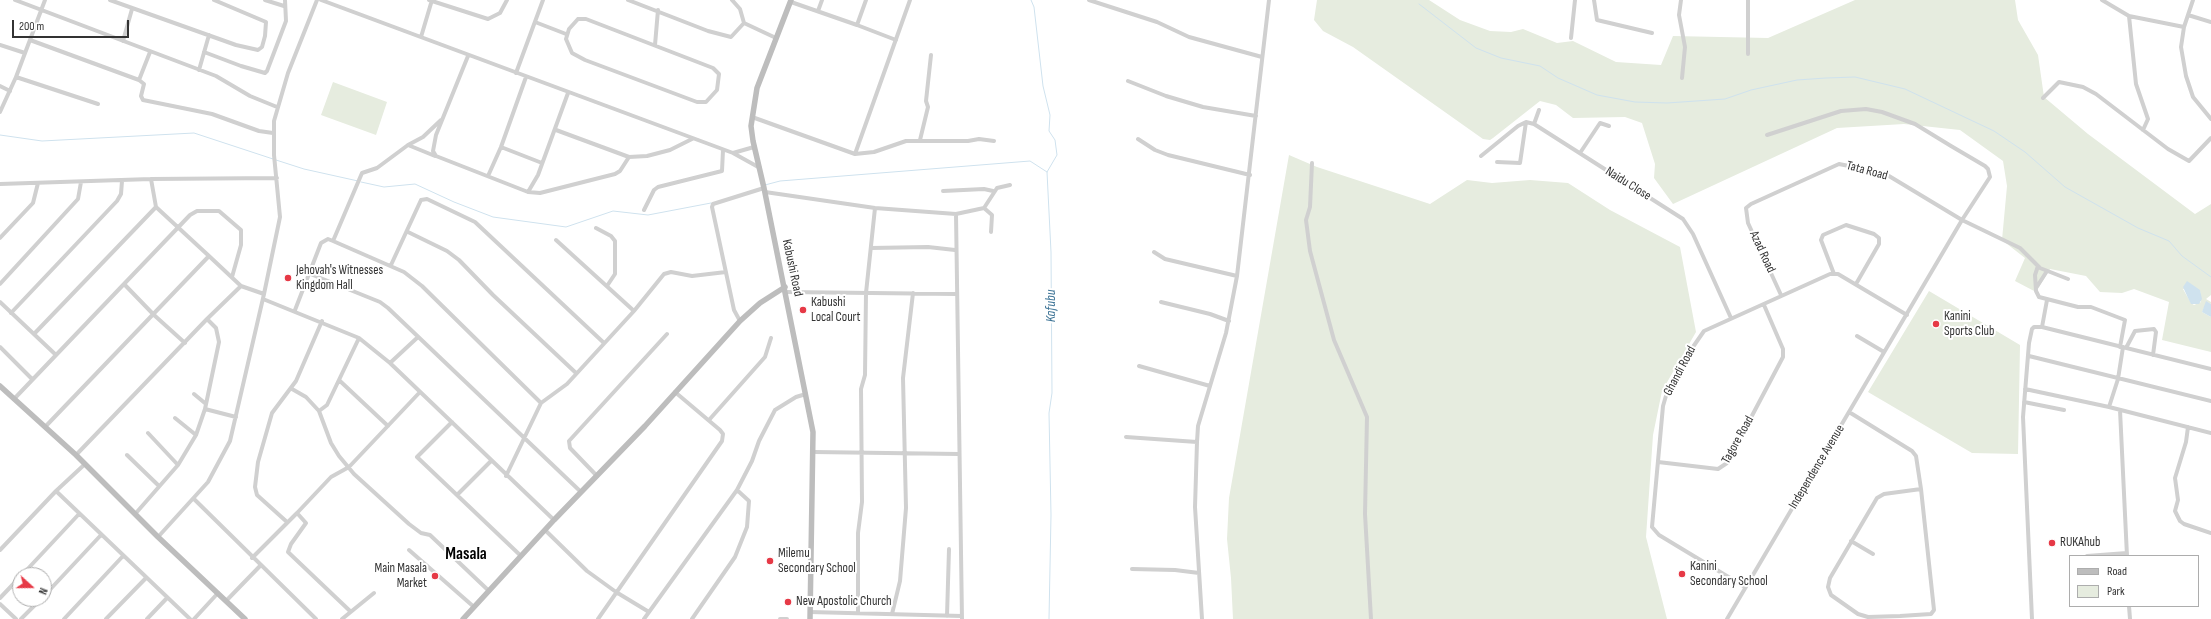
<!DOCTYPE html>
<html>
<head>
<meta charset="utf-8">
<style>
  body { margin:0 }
  #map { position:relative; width:2211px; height:619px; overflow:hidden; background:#fff; font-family:"Sofia Sans Condensed",sans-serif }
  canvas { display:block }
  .legend { position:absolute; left:2069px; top:555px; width:130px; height:52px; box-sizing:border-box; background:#fff; border:1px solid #adadad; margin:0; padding:5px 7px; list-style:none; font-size:12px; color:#333 }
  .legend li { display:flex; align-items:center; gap:8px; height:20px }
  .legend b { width:20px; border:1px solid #adadad }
  .north { position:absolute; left:12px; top:567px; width:40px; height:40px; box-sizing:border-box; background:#fff; border:1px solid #adadad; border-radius:50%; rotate:111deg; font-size:11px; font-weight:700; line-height:16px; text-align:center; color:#333 }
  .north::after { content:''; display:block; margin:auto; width:14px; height:18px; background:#e63946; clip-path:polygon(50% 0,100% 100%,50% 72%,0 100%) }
  .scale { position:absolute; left:12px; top:20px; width:117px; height:18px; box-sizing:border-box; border:2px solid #333; border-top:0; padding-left:5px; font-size:12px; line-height:14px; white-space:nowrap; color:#333; -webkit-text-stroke:3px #fff; paint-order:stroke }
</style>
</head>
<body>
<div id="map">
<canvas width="2211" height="619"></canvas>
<ul class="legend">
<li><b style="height:5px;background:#bdbdbd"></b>Road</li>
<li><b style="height:11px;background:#e6ecdf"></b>Park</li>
</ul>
<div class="north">N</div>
<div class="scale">200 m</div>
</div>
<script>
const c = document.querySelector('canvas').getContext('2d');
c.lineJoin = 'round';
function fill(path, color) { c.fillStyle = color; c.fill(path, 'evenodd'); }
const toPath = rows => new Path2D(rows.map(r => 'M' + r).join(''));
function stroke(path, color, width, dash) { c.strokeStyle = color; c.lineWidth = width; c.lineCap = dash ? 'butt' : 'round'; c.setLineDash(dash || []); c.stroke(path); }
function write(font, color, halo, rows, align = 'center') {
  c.font = font + ' "Sofia Sans Condensed",sans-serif'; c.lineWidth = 4; c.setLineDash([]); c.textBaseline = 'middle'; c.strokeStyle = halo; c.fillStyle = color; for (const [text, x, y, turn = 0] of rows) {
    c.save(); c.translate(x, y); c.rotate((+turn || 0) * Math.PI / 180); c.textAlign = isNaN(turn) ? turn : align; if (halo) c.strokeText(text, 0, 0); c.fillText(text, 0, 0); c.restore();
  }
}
const green = toPath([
  [1317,0,1429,0,1460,20,1490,31,1511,32,1523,29,1557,43,1573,41,1616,62,1661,65,1673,36,1768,38,1855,0,2015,0,2018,20,2038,55,2044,97,2088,134,2195,214,2211,204,2211,295,2206,299,2211,302,2211,304,2207,302,2202,312,2211,317,2211,352,2162,340,2169,302,2134,289,2122,293,2100,292,2086,276,2050,269,2036,292,2015,281,2025,258,2002,240,2007,186,2003,161,1960,130,1904,124,1837,128,1673,204,1654,178,1655,164,1642,123,1625,117,1573,118,1556,105,1540,101,1493,138,1490,140,1483,139,1353,47,1323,31,1314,20],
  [2183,289,2200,290,2201,302,2194,305,2191,303],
  [333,82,387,102,376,135,321,115],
  [1289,155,1317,167,1430,204,1467,180,1492,183,1530,180,1568,183,1610,210,1680,247,1696,332,1662,391,1653,435,1646,537,1667,619,1233,619,1231,578,1227,539,1229,498],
  [1929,291,2020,345,2018,454,1972,453,1868,392]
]);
const water = toPath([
  [2187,281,2200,290,2202,299,2199,304,2191,304,2188,298,2183,287],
  [2206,301,2211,304,2211,317,2202,312]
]);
const stream = toPath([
  [1031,0,1034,7,1043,86,1050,115,1049,131,1055,140,1057,155,1047,172,1051,252,1052,393,1049,413,1051,515,1049,619],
  [1419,4,1476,48,1501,58,1540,66,1558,78,1597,95,1635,102,1667,103,1725,99,1751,90,1797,80,1826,78,1855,77,1905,89,1994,131,2025,152,2065,187,2138,228,2169,241,2182,256,2211,277],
  [0,135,42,141,194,133,273,159],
  [276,160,304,169,358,181],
  [361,182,384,187,415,184,454,202,493,217,566,227,613,211,648,215,711,203],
  [765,185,780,181,1030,161,1047,172]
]);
const street = toPath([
  [15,0,216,76,250,96,277,107],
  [110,0,236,45,258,50,262,47,265,36,266,22,214,0],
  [265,0,284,6],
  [321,0,733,153,760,168],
  [429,0,488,19,500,13,507,0],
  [628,0,708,31,731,37,744,23,740,9,732,0],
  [1089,0,1157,22,1189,37,1262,57],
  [1594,0,1597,20,1652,33],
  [1681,0,1679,15,1685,47,1682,78],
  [2102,0,2129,16,2184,27],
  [2193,0,2184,27,2181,47,2186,76,2193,97,2211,119],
  [791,2,857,25,866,0],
  [818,11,822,0],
  [2188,15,2211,22],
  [2129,16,2136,84,2148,119,2143,130],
  [578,19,586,19,713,68,719,74,717,90,706,102,697,102,585,60,572,53,566,39,569,29,578,19],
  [535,22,566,34],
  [744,23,776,38],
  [857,25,896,40],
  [421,37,432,0],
  [1571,38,1575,0],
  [30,40,139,80,150,52],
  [123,41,132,9],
  [0,45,25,53],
  [655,45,658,10],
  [204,52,241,66,265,73,267,71,286,21,285,0],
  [1748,54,1748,0],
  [468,56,436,135,433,151,436,156,528,192,540,193,615,174,620,171,629,157,647,156,670,150,692,139],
  [199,70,209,35],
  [516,73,543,0],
  [16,77,98,104],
  [139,80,144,84,141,96,143,100,212,114,259,131,273,133],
  [1128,81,1166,96,1203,107,1256,116],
  [0,86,10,91],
  [2043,98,2059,82,2083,87,2096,94,2168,149,2189,161,2211,138],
  [0,112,16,77,45,0],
  [752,117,855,154,910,0],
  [1534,124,1539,110],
  [556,130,629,157],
  [1138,139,1155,150,1168,155,1250,175],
  [920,140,928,107,926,101,931,55],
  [408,145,435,156],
  [501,147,542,163],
  [733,153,754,147],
  [1580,153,1600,123,1609,126],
  [855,154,874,152,906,141,968,141,979,139,994,141],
  [1481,156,1518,126,1526,122,1534,124,1683,219,1693,234,1731,318],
  [1497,162,1520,163,1526,122],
  [1312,163,1310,207,1306,220,1310,251,1334,340,1367,417,1365,514,1371,619],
  [488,176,501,147,526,77],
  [151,179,156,207,209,256],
  [0,184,151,179,277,178],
  [943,191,984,189,993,191],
  [528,192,538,175,568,93],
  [765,192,875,208,956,214,962,619],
  [984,208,992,215,991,232],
  [644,210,654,190,658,187,722,171,723,150],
  [956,214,984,208,997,188,1010,185],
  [596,228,611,236,615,241,615,274,607,286],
  [408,232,447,251,459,260,493,295,576,373],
  [0,238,33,203,38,183],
  [556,240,634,311],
  [333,241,362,173,377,168,408,145,423,137,441,120],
  [871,248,928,247,955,250],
  [1154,252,1165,259,1237,276],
  [391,265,421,200,427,199,475,222,604,343],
  [2038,266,2035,275,2036,291,2039,297,2078,307,2091,307,2125,320,2120,347],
  [308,273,380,302,388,308,581,492],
  [1834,274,1821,240,1823,235,1846,225,1874,234,1879,238,1879,244,1856,284],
  [0,284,78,199,81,182],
  [124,284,154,315,185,343],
  [2036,288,2047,271],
  [786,292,956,294],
  [1781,295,1748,223,1746,208,1751,204,1839,164,1884,173,1962,220,2020,248,2040,268,2068,279],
  [263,299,359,338,390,363,554,520],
  [0,302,56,355],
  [1161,302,1210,314,1229,321],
  [295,310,321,243,328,239,333,241,404,272,422,286,541,403],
  [11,313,117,201,121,194,122,181],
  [740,321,734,310,712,207,713,204,764,188],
  [2042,327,2047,300],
  [34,334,156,207],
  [1857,336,1884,352],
  [0,347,32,379],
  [2126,348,2135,331,2154,329,2156,332,2153,355],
  [2029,356,2211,401],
  [390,363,418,337],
  [1139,366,1210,386],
  [340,381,388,426],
  [292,389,306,397,319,411,331,443,339,456,354,474,409,524,421,533,430,535,489,591],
  [2025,389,2109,407,2211,433],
  [194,394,206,404],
  [14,399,190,215,197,211,219,211,241,230,241,245,232,277],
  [2024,402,2064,410],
  [2109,407,2118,379,2123,347],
  [205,409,236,417],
  [2120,410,2127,556],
  [319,411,327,405,359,338],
  [1849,412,1912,451,1916,456,1921,489,1934,610,1931,614,1900,616,1868,617,1858,614,1831,595,1828,587,1830,578,1877,498,1884,494,1921,489],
  [175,418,196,435],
  [709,420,765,357,771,338],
  [452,422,417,457,521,556],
  [45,427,209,256,241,286,264,294],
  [2188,427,2186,442,2175,478,2178,500,2175,511,2180,521,2184,524,2211,533],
  [148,433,178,465],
  [1126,437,1197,442],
  [814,452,959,454],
  [76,455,207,319],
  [127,455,159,486],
  [1658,462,1718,469,1727,463,1783,357,1783,349,1764,305],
  [506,476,541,403,567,384,634,311,664,274,671,272,692,276,726,272],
  [597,476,570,448,569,441,667,334],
  [737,490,752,461,759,441,775,410,796,397,806,394],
  [56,491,190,619],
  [457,495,491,461],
  [194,499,316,619],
  [136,513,178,465,196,435,205,409,219,342,216,328,207,319,241,286],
  [297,513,331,477,349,467,420,392],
  [287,522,257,495,255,487,258,462,272,413,296,381,322,321],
  [545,530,587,571,616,592,649,612],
  [158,537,208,482,230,441,264,294,280,217,274,155,274,121,288,73,317,0],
  [1851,541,1873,554],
  [0,550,56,491,85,464],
  [409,550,474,607],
  [2087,556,2127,553],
  [252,558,297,513,306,523,291,544,288,552,350,611],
  [1132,569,1175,570,1199,573],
  [22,575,79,514],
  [1745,587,1659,535,1652,527,1663,406,1668,389,1686,357,1704,331,1830,274,1838,274,1907,315],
  [44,596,101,535],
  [0,598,20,577],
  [226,601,260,566],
  [0,604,16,619],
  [2129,606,2130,619],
  [810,612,962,616],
  [858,613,858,533,862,502,861,389,865,375,866,293,875,208],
  [892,614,900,581,906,508,903,378,913,293],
  [947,616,949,549],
  [21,619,41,599],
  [64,619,123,556],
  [106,619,146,578],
  [147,619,167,598],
  [194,619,218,593],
  [342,619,374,593],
  [598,619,722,441,723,434,720,430,675,392],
  [644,619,737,490,749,501,747,527,735,557,692,619],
  [780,619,787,619],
  [1202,619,1195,507,1197,442,1198,426,1226,333,1237,276,1269,0],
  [1727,619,1962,220,1990,177,1988,169,1985,166,1951,146,1915,124,1882,112,1866,109,1841,111,1767,135],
  [2032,619,2023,417,2029,343,2032,329,2034,327,2042,327,2211,369]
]);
const secondary = toPath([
  [791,0,757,88,751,126,753,141,764,188,813,432,810,619],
  [0,386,76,455,158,537,245,619],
  [463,619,554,520,645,426,740,321,760,303,785,287]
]);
const markers = [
  [288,278,4,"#e63946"],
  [803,310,4,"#e63946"],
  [1936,324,4,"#e63946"],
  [2052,543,4,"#e63946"],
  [770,561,4,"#e63946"],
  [1682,574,4,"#e63946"],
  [435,576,4,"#e63946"],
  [788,602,4,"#e63946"]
];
const streetNames = [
  ["Tata Road",1867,171,15],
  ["Naidu Close",1628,184,32],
  ["Azad Road",1762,252,65],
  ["Kabushi Road",792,268,78],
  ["Ghandi Road",1680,371,-62],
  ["Tagore Road",1738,440,-61],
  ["Independence Avenue",1817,467,-59]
];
const poiNames = [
  ["Jehovah's Witnesses",296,271],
  ["Kingdom Hall",296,286],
  ["Kabushi",811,303],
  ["Local Court",811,318],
  ["Kanini",1944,317],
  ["Sports Club",1944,332],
  ["RUKAhub",2060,543],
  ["Milemu",778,554],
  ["Secondary School",778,569],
  ["Kanini",1690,567],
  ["Secondary School",1690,582],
  ["Main Masala",427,569,"right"],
  ["Market",427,584,"right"],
  ["New Apostolic Church",796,602]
];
const waterNames = [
  ["Kafubu",1051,306,-90]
];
const districtNames = [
  ["Masala",466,555]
];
fill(green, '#e6ecdf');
fill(water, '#cfe2ee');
stroke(stream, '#cfe2ee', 1);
stroke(street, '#d0d0d0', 4);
stroke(secondary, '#bdbdbd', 5.5);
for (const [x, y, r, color] of markers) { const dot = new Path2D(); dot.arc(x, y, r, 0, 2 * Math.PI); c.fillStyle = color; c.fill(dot); stroke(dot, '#fff', 1.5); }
write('13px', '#333', '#fff', streetNames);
write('13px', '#333', '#fff', poiNames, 'left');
write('italic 14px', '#3f7597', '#fff', waterNames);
write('bold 17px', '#000', '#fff', districtNames);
</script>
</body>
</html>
